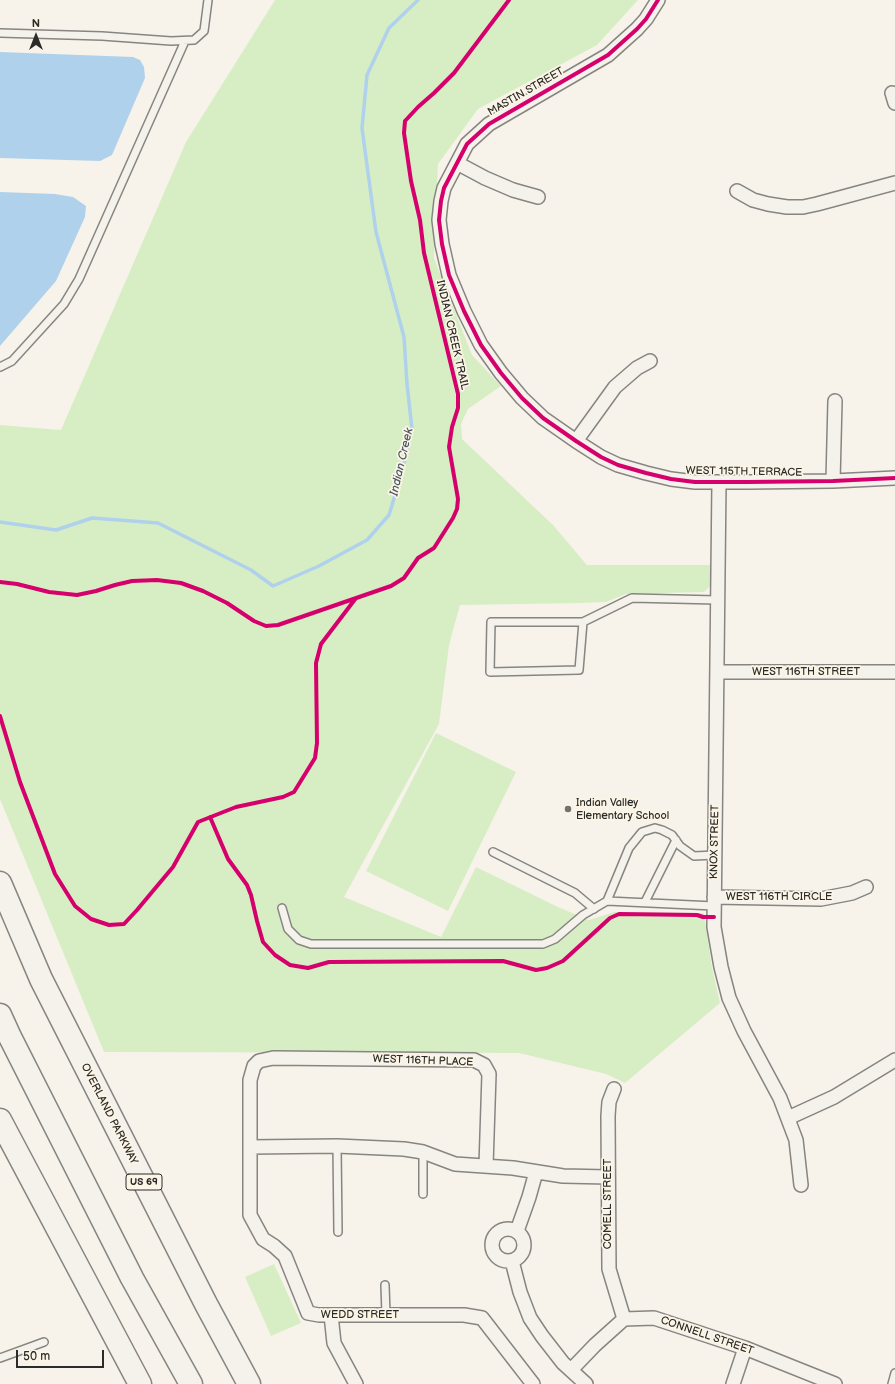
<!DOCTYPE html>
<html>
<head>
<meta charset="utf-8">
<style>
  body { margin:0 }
  #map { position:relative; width:895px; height:1384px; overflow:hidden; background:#f7f3ea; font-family:"Balsamiq Sans",sans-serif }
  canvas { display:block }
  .north { position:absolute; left:16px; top:16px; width:40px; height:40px; -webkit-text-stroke:3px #fcf5e5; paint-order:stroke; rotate:0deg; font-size:11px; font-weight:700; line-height:16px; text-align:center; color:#2b2b2b }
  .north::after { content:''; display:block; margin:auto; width:14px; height:18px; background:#2b2b2b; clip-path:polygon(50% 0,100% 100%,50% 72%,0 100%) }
  .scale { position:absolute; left:16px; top:1350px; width:88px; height:18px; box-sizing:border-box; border:2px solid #2b2b2b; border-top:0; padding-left:5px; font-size:12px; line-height:14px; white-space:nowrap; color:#2b2b2b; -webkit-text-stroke:3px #fcf5e5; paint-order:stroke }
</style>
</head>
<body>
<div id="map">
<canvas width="895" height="1384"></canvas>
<div class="north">N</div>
<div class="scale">50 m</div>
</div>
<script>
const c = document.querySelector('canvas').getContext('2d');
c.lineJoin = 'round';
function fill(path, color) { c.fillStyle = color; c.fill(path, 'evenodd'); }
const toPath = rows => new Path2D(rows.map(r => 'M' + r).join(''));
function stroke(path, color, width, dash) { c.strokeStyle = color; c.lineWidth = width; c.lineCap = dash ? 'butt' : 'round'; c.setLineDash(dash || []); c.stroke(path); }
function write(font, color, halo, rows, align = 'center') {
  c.font = font + ' "Balsamiq Sans",sans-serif'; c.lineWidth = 3.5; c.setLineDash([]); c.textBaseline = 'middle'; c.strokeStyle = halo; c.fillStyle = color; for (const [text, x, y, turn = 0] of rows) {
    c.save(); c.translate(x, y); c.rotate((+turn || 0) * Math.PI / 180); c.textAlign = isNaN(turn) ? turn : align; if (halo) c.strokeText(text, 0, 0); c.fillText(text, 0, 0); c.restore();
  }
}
const green = toPath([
  [275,0,638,0,597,45,478,109,438,164,434,258,472,355,501,386,468,409,461,424,462,439,553,525,587,565,710,565,710,586,704,592,626,594,606,602,581,603,460,605,449,645,439,724,344,897,441,937,476,867,558,907,589,920,614,912,704,913,712,968,720,1003,625,1083,606,1074,519,1053,104,1052,0,799,0,425,61,430,186,142],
  [436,733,516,772,448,911,366,871],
  [274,1264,301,1323,271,1336,245,1277]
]);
const water = toPath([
  [0,52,133,57,140,60,144,67,145,78,112,155,100,161,0,158],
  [0,192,55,194,73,197,86,206,85,217,56,281,0,346]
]);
const stream = toPath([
  [0,522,56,530,92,518,158,523,251,570,273,586,319,566,367,540,389,515,401,475,412,429,407,384,404,337,376,232,362,128,367,75,389,28,418,0]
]);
const service = toPath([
  [0,33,102,36,171,41,194,40,204,31,208,0],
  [0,367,12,361,64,304,79,279,185,41],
  [583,622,579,670,490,672,491,622,583,622,632,598,717,600],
  [493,852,575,893,594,909],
  [607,901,629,848,642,832,655,828,662,830,672,835,680,846,694,856,715,855],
  [645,902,676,840],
  [282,908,288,929,299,940,311,944,543,944,555,939,583,915,607,901,714,906],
  [337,1146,338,1232],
  [423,1194,423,1152],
  [385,1285,386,1315],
  [0,1358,44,1342],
  [892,1384,895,1373]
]);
const minor = toPath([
  [658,0,646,19,637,29,608,55,489,124,467,144,444,188,441,201,439,220,442,244,449,275,464,311,481,345,501,373,522,398,543,418,576,441,601,457,618,465,646,473,671,479,695,482,748,482,833,481,895,478],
  [892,93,895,103],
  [457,163,485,178,513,190,538,197],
  [737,191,753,200,768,204,787,207,803,207,817,204,895,183],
  [576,441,615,387,637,368,650,361],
  [833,481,835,401],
  [719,482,714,927,721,967,729,998,744,1031,780,1098,796,1140,801,1185],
  [717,672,895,672],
  [714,897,821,899,852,893,866,887],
  [614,1089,609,1102,608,1116,609,1269,624,1319],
  [788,1118,834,1097,895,1060],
  [250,1147,337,1146,404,1149,423,1152,455,1164,513,1168,563,1176,608,1177],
  [486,1166,489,1074,484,1065,474,1060,273,1058,259,1061,254,1066,250,1080,250,1215,263,1239,274,1246,285,1256,308,1313,319,1315,464,1315,482,1318,533,1384],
  '492 1245a16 16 0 1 1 32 0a16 16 0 1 1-32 0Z',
  [517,1231,529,1197,536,1172],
  [512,1261,520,1292,530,1318,542,1336,563,1363,586,1384],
  [331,1315,334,1343,356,1384],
  [571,1370,595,1345,624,1319,654,1318,745,1348,835,1384],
  [733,1384,745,1348]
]);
const motorway = toPath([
  [0,883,41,979,206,1304,249,1384],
  [0,1015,10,1037,132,1278,191,1384],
  [0,1120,140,1384]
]);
const cycleway = toPath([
  [658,0,646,19,637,29,608,55,489,124,467,144,444,188,441,201,439,220,442,244,449,275,464,311,481,345,501,373,522,398,543,418,576,441,601,457,618,465,646,473,671,479,695,482,748,482,833,481,895,478],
  [0,582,17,584,49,592,77,595,96,591,115,585,132,581,157,580,181,583,203,591,227,603,254,621,266,626,278,625,391,586,404,578,418,558,434,548,453,518,457,509,458,499,449,447,452,427,458,408,458,394,424,253,420,220,411,181,404,133,405,121,418,107,434,93,454,73,509,0],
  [0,716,20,782,55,874,75,906,91,919,109,925,124,924,137,910,173,867,198,822,236,807,283,797,294,792,315,758,317,743,316,663,321,644,356,598],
  [210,817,228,859,247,885,251,895,257,921,263,942,275,955,290,965,308,968,329,962,503,961,536,970,547,968,563,961,610,918,619,914,697,915,703,917,714,917]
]);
const markers = [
  [568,809,4,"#72716e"]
];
const shields = [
  [144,1182,36]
];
const shieldNames = [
  ["US 69",144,1182]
];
const streetNames = [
  ["MASTIN STREET",526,92,-30],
  ["INDIAN CREEK TRAIL",452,335,77],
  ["WEST 115TH TERRACE",744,472,1],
  ["WEST 116TH STREET",806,672],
  ["KNOX STREET",715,842,-89],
  ["WEST 116TH CIRCLE",779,897],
  ["WEST 116TH PLACE",423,1061,2],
  ["OVERLAND PARKWAY",109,1114,63],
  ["COMELL STREET",608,1204,-90],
  ["WEDD STREET",360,1315],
  ["CONNELL STREET",707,1336,19]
];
const poiNames = [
  ["Indian Valley",576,803],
  ["Elementary School",576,816]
];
const waterNames = [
  ["Indian Creek",402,462,-77]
];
fill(green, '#d7eec5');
fill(water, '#afd1eb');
stroke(stream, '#afd1eb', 3.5);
stroke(service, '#878581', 10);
stroke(minor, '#878581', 16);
stroke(motorway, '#878581', 25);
stroke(service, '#f5f2ec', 7);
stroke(minor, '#f5f2ec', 13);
stroke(motorway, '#f5f2ec', 22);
stroke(cycleway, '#d6006c', 4);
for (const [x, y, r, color] of markers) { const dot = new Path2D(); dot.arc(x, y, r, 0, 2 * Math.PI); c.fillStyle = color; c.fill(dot); stroke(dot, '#fcf5e5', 1.5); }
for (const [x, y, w] of shields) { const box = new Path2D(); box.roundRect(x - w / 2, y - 8, w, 16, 3); c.fillStyle = '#fcf5e5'; c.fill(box); stroke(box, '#2b2b2b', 1); }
write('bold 10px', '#2b2b2b', null, shieldNames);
write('11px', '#2b2b2b', '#fcf5e5', streetNames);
write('11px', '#2b2b2b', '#fcf5e5', poiNames, 'left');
write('italic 12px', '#495865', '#fcf5e5', waterNames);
</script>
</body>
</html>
